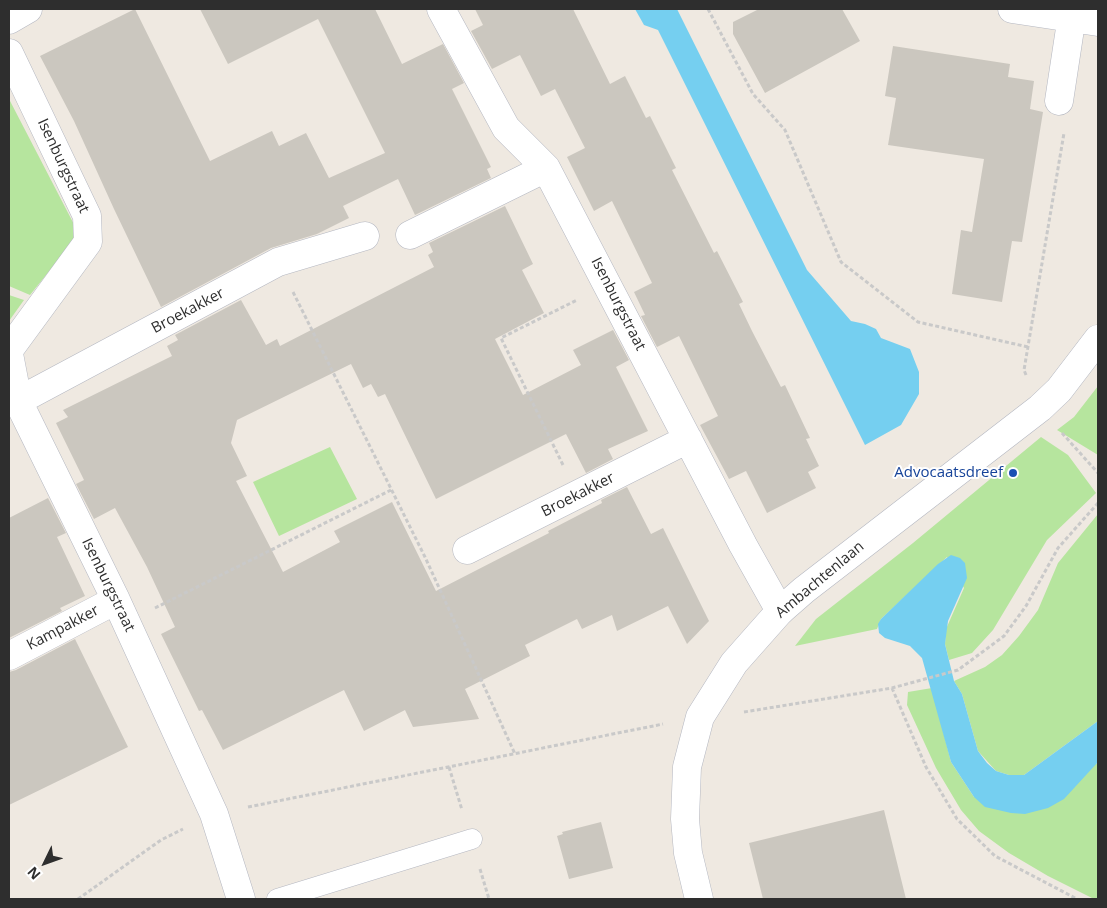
<!DOCTYPE html>
<html>
<head>
<meta charset="utf-8">
<style>
  body { margin:0 }
  #map { position:relative; width:1107px; height:908px; overflow:hidden; background:#efe9e1; font-family:"Open Sans",sans-serif }
  canvas { display:block }
  .frame { position:absolute; inset:0; border:10px solid #2e2e2e; pointer-events:none }
  .north { position:absolute; left:20px; top:838px; width:50px; height:50px; -webkit-text-stroke:4px #fff; paint-order:stroke; rotate:228deg; font-size:14px; font-weight:700; line-height:20px; text-align:center; color:#2e2e2e }
  .north::after { content:''; display:block; margin:auto; width:18px; height:22px; background:#2e2e2e; clip-path:polygon(50% 0,100% 100%,50% 72%,0 100%) }
</style>
</head>
<body>
<div id="map">
<canvas width="1107" height="908"></canvas>
<div class="frame"></div>
<div class="north">N</div>
</div>
<script>
const c = document.querySelector('canvas').getContext('2d');
c.lineJoin = 'round';
function fill(path, color) { c.fillStyle = color; c.fill(path, 'evenodd'); }
const toPath = rows => new Path2D(rows.map(r => 'M' + r).join(''));
function stroke(path, color, width, dash) { c.strokeStyle = color; c.lineWidth = width; c.lineCap = dash ? 'butt' : 'round'; c.setLineDash(dash || []); c.stroke(path); }
function write(font, color, halo, rows, align = 'center') {
  c.font = font + ' "Open Sans",sans-serif'; c.lineWidth = 4; c.setLineDash([]); c.textBaseline = 'middle'; c.strokeStyle = halo; c.fillStyle = color; for (const [text, x, y, turn = 0] of rows) {
    c.save(); c.translate(x, y); c.rotate((+turn || 0) * Math.PI / 180); c.textAlign = isNaN(turn) ? turn : align; if (halo) c.strokeText(text, 0, 0); c.fillText(text, 0, 0); c.restore();
  }
}
const green = toPath([
  [9,99,79,234,30,295,9,286],
  [9,295,24,300,9,321],
  [1098,386,1098,455,1057,430,1074,417],
  [1041,437,1068,455,1096,493,1047,540,993,630,972,653,949,660,945,644,946,629,964,588,947,557,881,619,877,629,795,646,816,619,913,543],
  [330,447,357,499,279,536,253,482],
  [1098,514,1098,721,1024,775,1009,775,996,771,978,751,962,694,954,681,985,667,1002,655,1019,636,1038,610,1058,563],
  [932,688,951,762,974,797,1096,763,1098,765,1098,899,1094,899,1048,876,1009,853,979,831,961,810,936,768,907,705,908,692]
]);
const water = toPath([
  [635,9,677,9,807,270,851,321,865,324,876,329,881,338,910,349,919,372,919,394,901,425,865,445,671,56,658,30,644,25],
  [951,555,960,558,965,563,967,578,948,621,945,644,954,681,962,694,978,751,987,763,996,771,1009,775,1024,775,1098,721,1098,762,1064,799,1048,808,1025,814,1011,813,985,807,974,797,951,762,922,658,910,646,885,638,879,633,878,624,881,619,938,564]
]);
const building = toPath([
  [135,9,210,161,272,131,279,146,306,133,329,178,385,153,318,19,228,64,200,9,375,9,402,64,443,44,464,83,452,89,491,167,487,169,491,178,415,215,398,179,343,206,349,218,317,234,271,248,161,307,114,209,74,121,40,56],
  [475,9,573,9,610,84,625,76,646,118,650,116,676,168,672,170,714,253,717,251,743,302,739,304,752,331,781,387,785,385,810,438,806,439,819,466,808,472,816,488,767,513,746,471,729,479,700,425,718,416,679,336,657,347,641,316,645,315,634,292,652,283,612,201,594,211,567,157,585,148,555,89,541,96,520,55,492,69,471,31,483,25],
  [759,9,842,9,860,41,765,93,733,34,733,22],
  [893,46,1010,64,1008,77,1034,81,1030,109,1043,112,1022,242,1012,241,1002,302,952,294,961,230,972,232,984,159,888,145,896,98,885,96],
  [505,206,533,264,522,270,544,313,495,339,523,395,581,365,573,350,613,330,629,360,616,367,648,431,608,449,613,459,586,473,566,434,436,499,385,394,378,397,371,384,363,388,351,364,237,420,231,443,247,476,236,481,283,572,340,542,334,531,392,502,436,591,549,533,548,531,602,503,601,500,627,487,651,534,663,528,709,621,687,644,668,606,617,631,612,615,582,629,577,619,525,645,530,656,465,689,479,719,413,727,405,710,364,731,344,690,223,750,202,710,199,711,161,634,175,627,147,567,115,508,94,519,76,484,84,480,56,423,68,417,63,410,172,356,167,346,178,340,175,335,241,300,266,345,277,339,280,346,434,267,428,255,433,252,429,243],
  [48,498,66,533,57,537,85,596,60,608,62,611,9,638,9,518],
  [75,639,128,747,9,805,9,672,16,670],
  [884,810,906,899,763,899,749,843],
  [601,822,613,868,569,879,557,836,563,834,562,832]
]);
const path = toPath([
  [708,9,753,94,785,130,841,262,918,322,1028,347],
  [293,292,425,557,515,754],
  [1026,375,1024,370,1064,133],
  [1062,433,1098,473],
  [563,465,501,338,577,300],
  [155,608,391,490],
  [892,688,926,767,957,819,995,856,1077,899],
  [744,712,892,688,958,670,1004,636,1026,606,1058,548,1098,503],
  [449,767,462,810],
  [248,807,663,724],
  [480,869,489,899],
  [78,899,161,840,183,829]
]);
const service = toPath([
  [277,899,472,839]
]);
const minor = toPath([
  [441,9,506,128,546,168,743,545,780,611],
  [1012,9,1098,22],
  [9,20,28,9],
  [9,53,87,216,88,242,9,350],
  [1059,101,1073,9],
  [410,235,546,168],
  [9,354,18,401,116,600,214,814,241,899],
  [18,401,278,262,365,236],
  [467,550,688,439],
  [9,656,116,600]
]);
const tertiary = toPath([
  [699,899,688,853,685,819,687,767,700,717,734,663,780,611,804,590,1040,408,1059,390,1098,339]
]);
const markers = [
  [1013,473,5,"#1a4fb4"]
];
const streetNames = [
  ["Isenburgstraat",63,166,65],
  ["Isenburgstraat",618,304,63],
  ["Broekakker",188,311,-28],
  ["Broekakker",578,495,-27],
  ["Ambachtenlaan",820,580,-40],
  ["Isenburgstraat",108,585,64],
  ["Kampakker",63,628,-28]
];
const transitNames = [
  ["Advocaatsdreef",1003,473]
];
fill(green, '#b6e59e');
fill(water, '#75cff0');
fill(building, '#cbc7bf');
stroke(service, '#b4b7c1', 21);
stroke(minor, '#b4b7c1', 29);
stroke(tertiary, '#b4b7c1', 29);
stroke(path, '#c9c9c9', 3, [4, 2.5]);
stroke(service, '#fff', 20);
stroke(minor, '#fff', 28);
stroke(tertiary, '#fff', 28);
for (const [x, y, r, color] of markers) { const dot = new Path2D(); dot.arc(x, y, r, 0, 2 * Math.PI); c.fillStyle = color; c.fill(dot); stroke(dot, '#fff', 2); }
write('15px', '#2e2e2e', '#fff', streetNames);
write('15px', '#164399', '#fff', transitNames, 'right');
</script>
</body>
</html>
